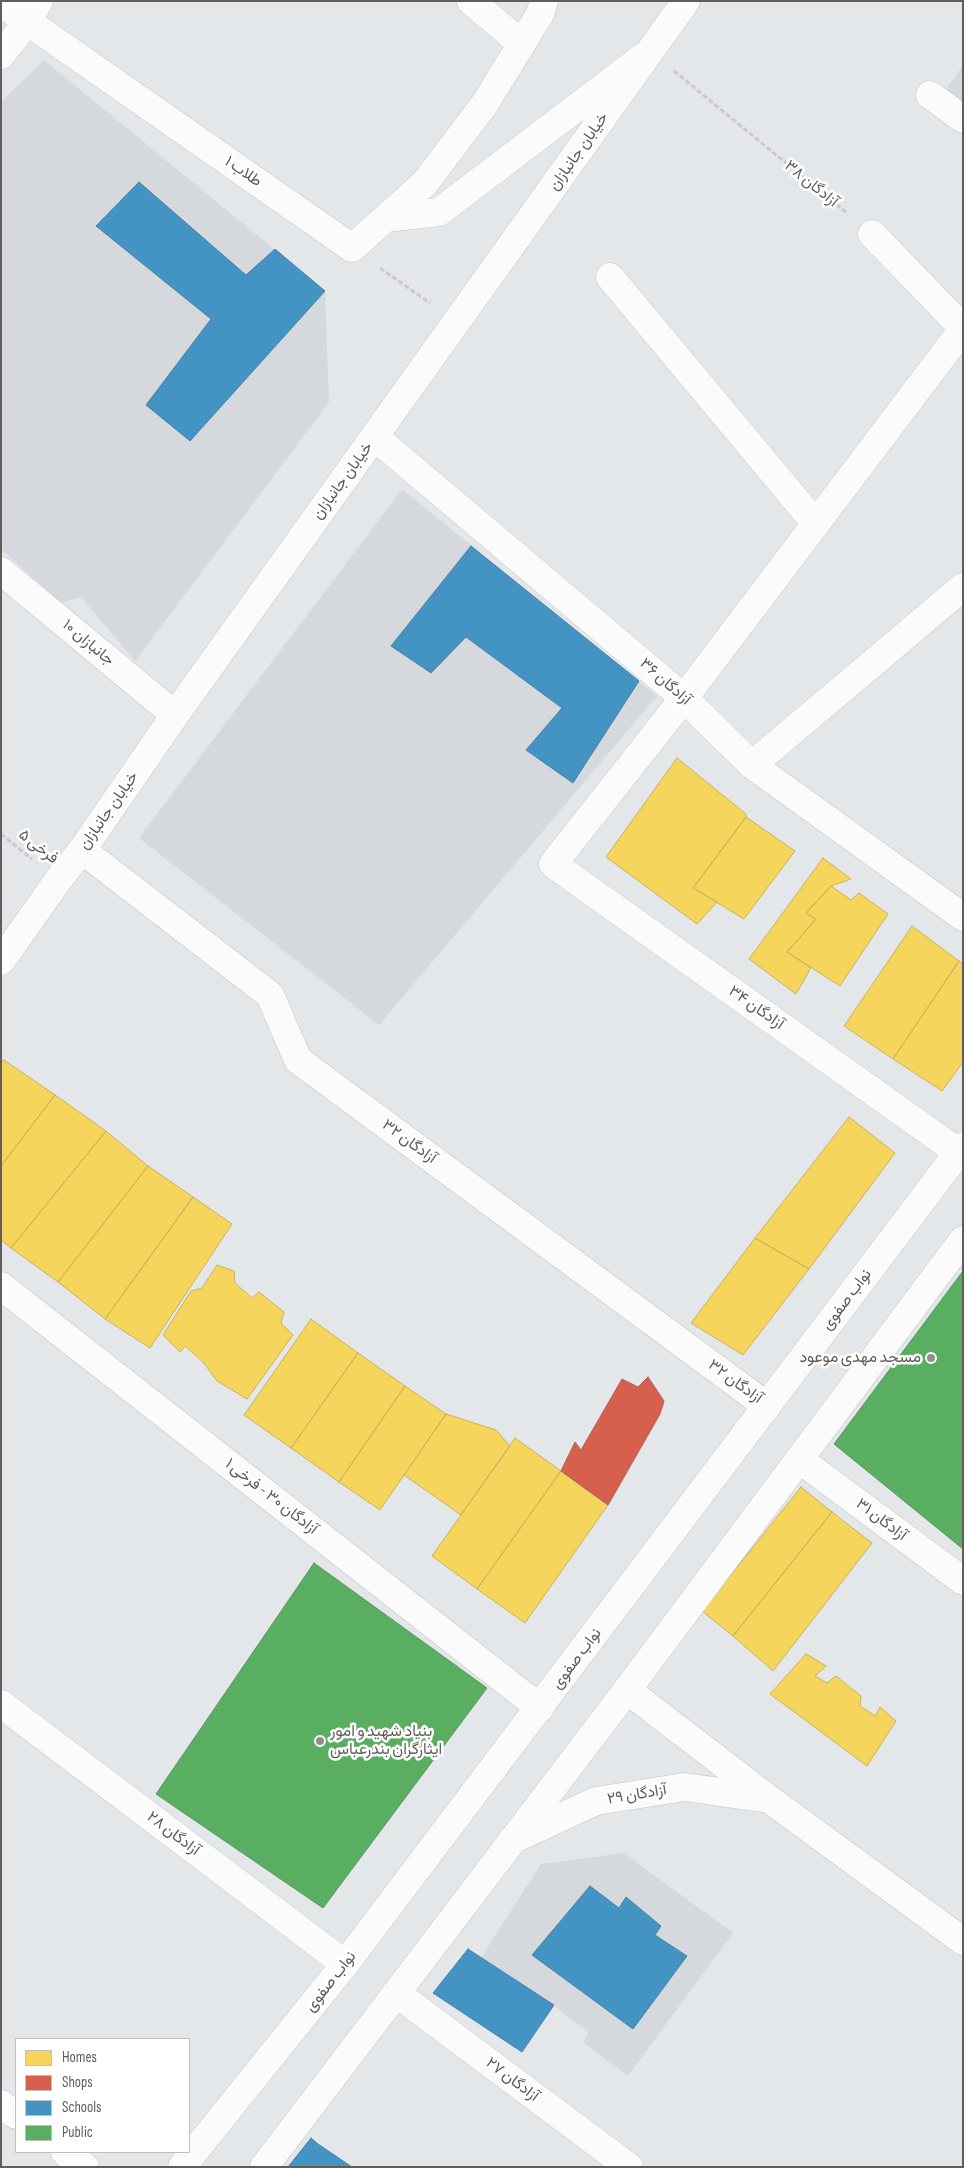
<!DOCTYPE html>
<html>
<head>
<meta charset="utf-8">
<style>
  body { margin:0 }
  #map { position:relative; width:964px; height:2168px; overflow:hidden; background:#e4e7ea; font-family:"Sofia Sans Condensed",sans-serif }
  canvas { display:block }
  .frame { position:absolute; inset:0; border:2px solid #635d59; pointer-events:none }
  .legend { position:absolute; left:15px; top:2038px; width:175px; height:115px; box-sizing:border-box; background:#fff; border:1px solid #c1bebd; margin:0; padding:6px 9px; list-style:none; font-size:15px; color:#635d59 }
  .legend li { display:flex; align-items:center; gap:10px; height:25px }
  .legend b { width:25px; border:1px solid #c1bebd }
</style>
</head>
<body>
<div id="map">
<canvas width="964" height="2168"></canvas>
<div class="frame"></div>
<ul class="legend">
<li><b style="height:14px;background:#f6d55c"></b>Homes</li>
<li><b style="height:14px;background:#d6604d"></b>Shops</li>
<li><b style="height:14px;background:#4393c3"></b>Schools</li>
<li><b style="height:14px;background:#5aae61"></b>Public</li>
</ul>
</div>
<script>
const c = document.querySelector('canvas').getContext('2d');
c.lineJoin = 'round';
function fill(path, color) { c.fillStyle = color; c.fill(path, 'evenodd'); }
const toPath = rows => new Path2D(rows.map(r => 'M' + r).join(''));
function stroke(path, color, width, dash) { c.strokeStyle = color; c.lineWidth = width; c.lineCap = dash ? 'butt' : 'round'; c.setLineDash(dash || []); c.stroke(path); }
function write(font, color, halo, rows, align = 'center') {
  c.font = font + ' "Sofia Sans Condensed",Vazirmatn,sans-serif'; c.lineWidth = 5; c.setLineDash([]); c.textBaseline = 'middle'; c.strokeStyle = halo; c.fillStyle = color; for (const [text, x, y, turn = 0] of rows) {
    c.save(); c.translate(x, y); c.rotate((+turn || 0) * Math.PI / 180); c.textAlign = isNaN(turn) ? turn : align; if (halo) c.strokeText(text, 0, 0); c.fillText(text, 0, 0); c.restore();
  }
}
const education = toPath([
  [44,60,325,291,329,402,135,661,81,597,61,603,1,549,1,102],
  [963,65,963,106,944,93],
  [402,489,657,696,379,1025,139,838],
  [624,1853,733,1933,628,2076,584,2043,588,2032,548,2001,540,2008,529,1990,503,1971,495,1974,480,1959,541,1864]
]);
const homes = toPath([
  [677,758,746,814,746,817,693,888,717,902,697,924,606,857,677,758],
  [746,817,795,851,744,919,693,888,746,817],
  [823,858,851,879,831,886,806,913,816,919,787,952,811,968,796,994,749,959,823,858],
  [831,886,851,900,859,893,888,914,840,986,787,952,816,919,806,913,831,886],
  [912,926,959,961,893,1059,844,1026,912,926],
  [959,961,963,964,963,1062,942,1091,893,1059,959,961],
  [4,1060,55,1095,1,1166,1,1063,4,1060],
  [55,1095,106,1131,11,1248,1,1240,1,1166,55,1095],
  [849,1117,895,1153,809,1269,755,1238,849,1117],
  [106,1131,148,1166,58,1282,11,1248,106,1131],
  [148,1166,193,1197,105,1319,58,1282,148,1166],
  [193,1197,232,1224,150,1348,105,1319,193,1197],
  [755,1238,809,1269,743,1355,691,1323,755,1238],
  [217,1265,234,1271,235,1283,252,1298,259,1292,284,1312,281,1323,293,1335,247,1399,217,1381,203,1362,185,1346,180,1352,163,1335,191,1291,202,1288,217,1265],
  [311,1319,358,1353,291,1448,244,1415,311,1319],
  [358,1353,405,1386,339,1482,291,1448,358,1353],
  [405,1386,446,1414,380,1510,339,1482,405,1386],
  [446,1414,496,1430,510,1446,461,1515,404,1475,446,1414],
  [515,1438,561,1471,477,1589,432,1556,515,1438],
  [561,1471,608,1505,525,1623,477,1589,561,1471],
  [801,1487,832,1512,733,1636,702,1611,801,1487],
  [832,1512,872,1543,773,1671,733,1636,832,1512],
  [806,1654,826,1666,815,1676,827,1683,836,1676,861,1696,860,1706,875,1716,880,1707,896,1721,867,1766,770,1694,806,1654]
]);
const shops = toPath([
  [648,1377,664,1401,660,1414,608,1505,561,1471,575,1442,581,1450,622,1379,638,1387,648,1377]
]);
const schools = toPath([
  [139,182,246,275,275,249,325,291,190,441,146,405,211,319,96,226,139,182],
  [471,546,639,681,573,783,526,750,562,708,466,637,431,673,391,646,471,546],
  [590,1886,619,1908,626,1897,661,1926,655,1935,687,1956,633,2029,532,1955,590,1886],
  [468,1949,554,2005,522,2052,433,1993,468,1949],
  [311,2138,318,2144,352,2167,288,2167,311,2138]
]);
const public = toPath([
  [963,1271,963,1549,834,1444,963,1271],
  [314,1563,487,1688,323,1908,156,1794,314,1563]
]);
const path = toPath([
  [674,71,847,213],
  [380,268,430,303],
  [1,834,32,859]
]);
const minor = toPath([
  [471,1,522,44],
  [1,3,352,248,424,184,484,105,540,14,544,1],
  [1,55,28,21,39,1],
  [930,95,963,119],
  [386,218,439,212,643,57],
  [872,234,963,328],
  [610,277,816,524],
  [375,437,684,698,752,765,963,917],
  [752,765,963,587],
  [82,850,270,995,298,1060,767,1406],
  [958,1152,553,864,684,698,963,329],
  [1,1286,540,1708],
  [799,1459,963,1581],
  [627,1690,769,1799,963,1941],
  [1,1704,345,1964],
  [512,1840,596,1801,685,1787,768,1799],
  [396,1993,629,2167],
  [1,2104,16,2115],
  [65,2152,85,2167]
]);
const tertiary = toPath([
  [1,571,175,715],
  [1,961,59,879,82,850,175,715,686,1]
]);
const secondary = toPath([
  [182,2167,345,1964,963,1146],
  [264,2167,627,1690,963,1240]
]);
const markers = [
  [931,1358,5,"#908d8c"],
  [320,1741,5,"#908d8c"]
];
const streetNames = [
  ["خیابان جانبازان",579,152,-55],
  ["طلاب ۱",243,172,35],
  ["آزادگان ۳۸",811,184,39],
  ["خیابان جانبازان",343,481,-54],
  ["جانبازان ۱۰",88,643,40],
  ["آزادگان ۳۶",665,682,41],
  ["خیابان جانبازان",109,811,-55],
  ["فرخی ۵",38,847,38],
  ["آزادگان ۳۴",756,1008,35],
  ["آزادگان ۳۲",409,1142,36],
  ["نواب صفوی",847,1300,-53],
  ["آزادگان ۳۲",735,1382,36],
  ["آزادگان ۳۰ - فرخی ۱",271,1497,38],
  ["آزادگان ۳۱",881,1520,37],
  ["نواب صفوی",577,1659,-53],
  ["آزادگان ۲۹",637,1795,-9],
  ["آزادگان ۲۸",173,1834,37],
  ["نواب صفوی",331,1982,-52],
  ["آزادگان ۲۷",512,2080,37]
];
const poiNames = [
  ["مسجد مهدی موعود",921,1358],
  ["بنیاد شهید و امور",330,1732,"left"],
  ["ایثارگران بندرعباس",330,1750,"left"]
];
fill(education, '#d5d9de');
fill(homes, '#f6d55c');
stroke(homes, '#cab15b', 1);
fill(shops, '#d6604d');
stroke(shops, '#b45f51', 1);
fill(schools, '#4393c3');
stroke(schools, '#4d83a3', 1);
fill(public, '#5aae61');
stroke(public, '#5d965f', 1);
stroke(minor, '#c5c4c4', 29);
stroke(tertiary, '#c5c4c4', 29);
stroke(secondary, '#c5c4c4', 29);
stroke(path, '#cfc7cd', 3, [5, 2.5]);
stroke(minor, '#fbfbfc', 28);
stroke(tertiary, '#fbfbfc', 28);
stroke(secondary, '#fbfbfc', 28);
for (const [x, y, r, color] of markers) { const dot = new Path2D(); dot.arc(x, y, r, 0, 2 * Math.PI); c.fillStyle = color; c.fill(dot); stroke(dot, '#fff', 2); }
write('16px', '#635d59', '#fff', streetNames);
write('16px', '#635d59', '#fff', poiNames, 'right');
</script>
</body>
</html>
